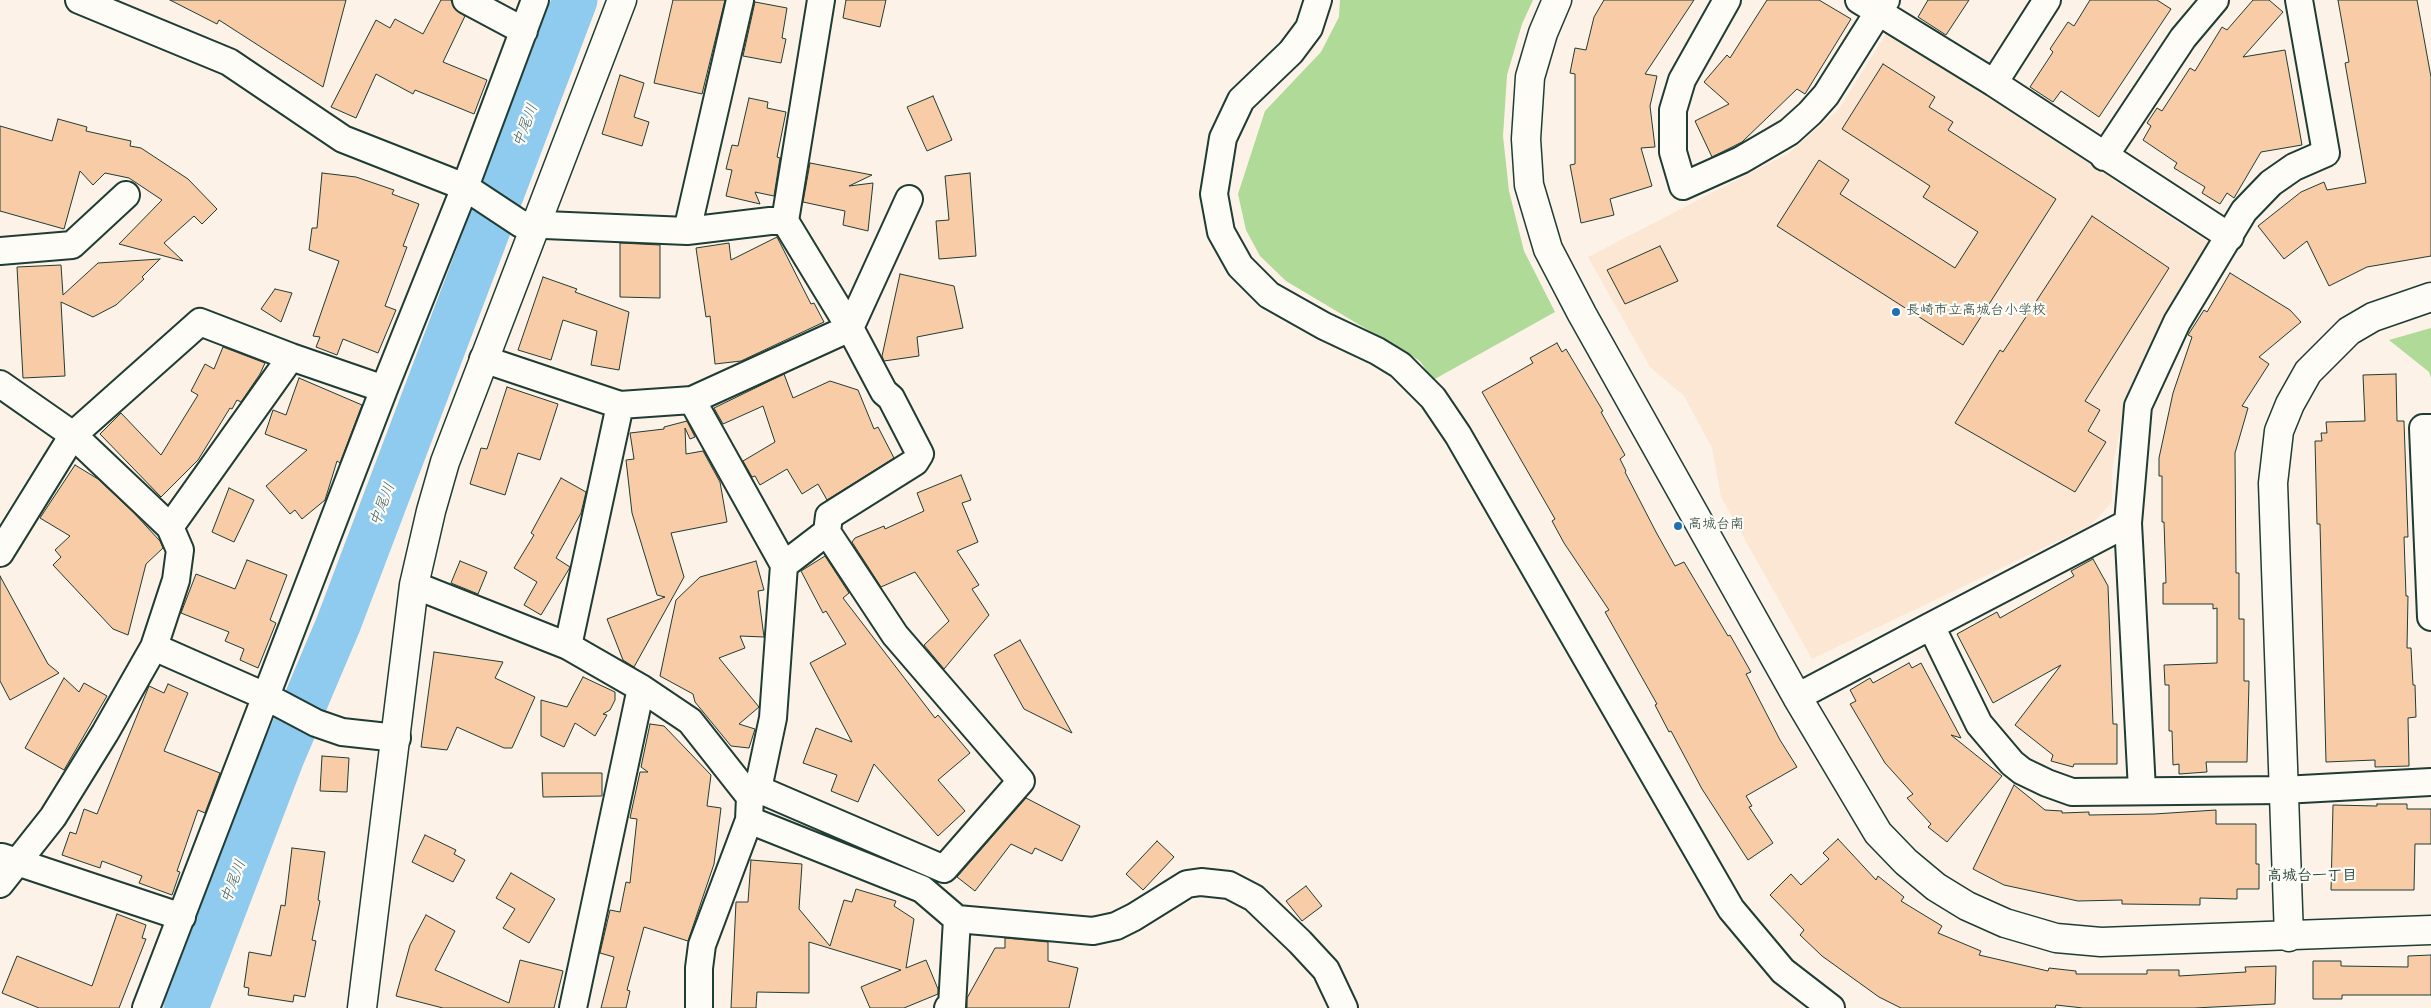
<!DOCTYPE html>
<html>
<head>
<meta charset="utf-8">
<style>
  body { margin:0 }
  canvas { display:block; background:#fcf2e7 }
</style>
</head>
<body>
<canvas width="2431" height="1008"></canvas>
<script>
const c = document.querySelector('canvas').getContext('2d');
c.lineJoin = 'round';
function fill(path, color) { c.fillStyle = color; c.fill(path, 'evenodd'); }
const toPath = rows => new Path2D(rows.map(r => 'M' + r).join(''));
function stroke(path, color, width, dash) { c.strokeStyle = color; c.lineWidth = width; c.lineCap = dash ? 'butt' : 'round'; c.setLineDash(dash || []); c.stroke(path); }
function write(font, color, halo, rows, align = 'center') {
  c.font = font + ' Kalam,"Klee One",sans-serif'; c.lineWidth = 4.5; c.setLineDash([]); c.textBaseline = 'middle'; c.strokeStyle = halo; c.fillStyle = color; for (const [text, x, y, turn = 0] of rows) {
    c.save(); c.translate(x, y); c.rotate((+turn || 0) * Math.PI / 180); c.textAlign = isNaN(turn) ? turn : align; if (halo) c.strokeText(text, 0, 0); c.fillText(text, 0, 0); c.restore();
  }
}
const built = toPath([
  [1888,31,2211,244,2126,399,2112,471,2112,502,2091,525,1812,659,1721,497,1712,448,1684,396,1650,367,1588,257,1789,153,1839,109]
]);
const green = toPath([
  [1340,0,1533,0,1522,24,1507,75,1503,136,1509,191,1524,251,1555,312,1433,380,1420,361,1286,281,1260,256,1246,230,1238,194,1265,111,1321,52,1339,17],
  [2431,328,2431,378,2429,372,2389,340]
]);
const river = toPath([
  [186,1008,282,757,338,625,575,0]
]);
const building = toPath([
  [170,0,346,0,323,87,219,20,217,24,170,0],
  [441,0,451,0,454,8,465,16,443,62,487,80,474,114,415,90,413,94,376,74,356,118,331,107,376,20,390,28,395,19,423,34,441,0],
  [673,0,725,0,702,94,654,83,673,0],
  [846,0,886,0,880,27,843,18,846,0],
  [1604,0,1694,0,1645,74,1657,76,1650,106,1655,147,1641,148,1652,186,1610,199,1614,215,1581,223,1570,165,1575,164,1575,74,1570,73,1575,48,1586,50,1594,17,1604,0],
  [1767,0,1819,0,1851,19,1805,94,1797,89,1742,142,1712,157,1695,121,1729,104,1704,82,1727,55,1730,58,1767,0],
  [1928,0,1969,0,1946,35,1918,17,1928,0],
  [2090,0,2157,0,2171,9,2099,117,2061,91,2053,102,2030,87,2053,52,2050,49,2068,22,2074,26,2090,0],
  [2253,0,2269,0,2283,12,2243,57,2285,50,2302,145,2261,152,2234,198,2227,193,2220,204,2202,193,2205,187,2174,168,2177,163,2143,140,2151,126,2147,123,2157,108,2162,111,2190,68,2195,71,2222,27,2227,30,2253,0],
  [2338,0,2417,0,2431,77,2431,256,2367,267,2329,286,2307,241,2284,259,2258,226,2301,192,2324,182,2327,190,2366,183,2345,63,2349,62,2338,0],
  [755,2,787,8,782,38,786,39,781,63,743,56,755,2],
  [1883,64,1935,97,1929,107,1953,122,1948,130,2056,199,1963,345,1777,226,1819,160,1849,180,1840,194,1955,268,1978,232,1923,197,1930,186,1842,129,1883,64],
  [620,75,644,83,634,117,649,122,642,146,602,134,620,75],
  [933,96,952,140,927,151,907,107,933,96],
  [749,98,768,102,767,108,786,112,777,157,780,158,774,196,755,192,760,204,726,196,732,170,726,169,732,145,738,146,749,98],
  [58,119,87,127,86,131,131,141,130,146,141,148,188,179,217,209,202,224,194,216,164,243,183,261,119,244,162,200,129,178,105,173,93,185,80,171,64,229,0,211,0,126,52,141,58,119],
  [810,163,872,175,849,186,873,183,868,231,843,225,845,211,803,202,810,163],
  [322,173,356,177,394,190,392,194,419,204,403,246,407,247,385,306,396,310,378,353,343,339,337,355,316,347,320,337,313,336,339,261,309,250,312,228,317,228,322,173],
  [970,173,976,256,939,259,936,221,949,220,945,176,970,173],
  [2092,216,2169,268,2085,401,2100,410,2088,431,2106,442,2075,492,1955,423,2000,350,2003,352,2092,216],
  [777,237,811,304,814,303,824,322,741,361,715,364,710,316,706,317,696,248,729,243,731,260,777,237],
  [620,243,660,245,660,298,620,297,620,243],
  [1660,246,1678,281,1625,304,1607,270,1660,246],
  [160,259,142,277,144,279,116,305,93,317,61,302,65,376,23,378,17,267,61,265,63,295,98,263,160,259],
  [2230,273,2290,310,2301,322,2259,357,2269,364,2242,406,2248,408,2235,453,2236,573,2239,573,2239,619,2244,619,2244,681,2249,681,2247,762,2206,762,2207,772,2179,774,2179,764,2173,765,2172,731,2169,731,2169,685,2165,685,2164,665,2217,663,2217,608,2213,609,2213,604,2163,604,2163,583,2166,583,2164,522,2162,522,2162,476,2159,476,2159,458,2173,393,2192,337,2188,335,2204,310,2207,312,2230,273],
  [900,274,954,286,963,328,917,337,919,356,884,361,882,356,900,274],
  [543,277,577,289,575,292,629,312,619,370,591,365,597,331,563,320,551,360,518,350,543,277],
  [275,289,292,293,281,322,261,309,275,289],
  [1557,343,1562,352,1566,349,1603,411,1601,412,1625,455,1620,459,1626,471,1625,472,1656,532,1675,566,1684,562,1728,636,1730,635,1751,672,1746,674,1780,740,1797,767,1746,796,1752,806,1749,807,1773,843,1748,860,1702,789,1671,731,1669,732,1655,705,1657,704,1605,612,1609,610,1564,543,1552,521,1555,519,1482,392,1533,363,1530,358,1557,343],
  [223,347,265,363,260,374,241,402,237,400,232,409,230,408,198,460,161,497,100,434,121,413,161,455,198,395,191,391,205,364,214,369,223,347],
  [784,374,793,398,830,381,858,390,874,429,878,427,894,458,827,500,818,484,802,494,787,469,760,485,755,476,752,477,743,461,775,442,763,406,723,424,714,408,784,374],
  [2396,374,2397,421,2404,421,2408,537,2404,537,2406,596,2408,596,2407,648,2411,648,2413,685,2415,685,2416,717,2408,718,2409,766,2375,767,2375,760,2326,762,2320,524,2317,524,2315,441,2322,441,2321,433,2327,433,2326,422,2365,421,2363,375,2396,374],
  [299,378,362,405,340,463,337,461,325,500,302,519,295,510,290,514,266,486,307,450,265,434,273,410,286,415,299,378],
  [507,387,558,404,540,460,518,453,505,495,470,484,481,448,487,449,507,387],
  [687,421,695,437,690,439,685,428,686,454,703,451,720,482,727,522,671,533,684,577,634,667,623,660,607,619,665,597,657,595,632,513,626,460,634,459,630,433,664,429,664,427,687,421],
  [75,465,98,479,133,512,160,541,163,548,146,564,128,635,113,629,53,565,61,557,55,550,70,536,40,518,75,465],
  [961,475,971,500,962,503,978,542,957,551,979,585,972,589,989,615,944,669,924,645,949,621,915,572,881,587,852,542,855,538,884,526,885,529,924,511,917,493,961,475],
  [561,478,586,492,581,513,556,558,570,567,569,569,541,615,524,605,537,582,514,568,534,535,531,533,561,478],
  [229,488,254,500,234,542,212,532,229,488],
  [825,556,849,593,843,598,935,718,938,715,970,753,938,780,965,811,938,836,874,764,858,802,831,791,837,775,803,763,816,728,852,742,810,663,846,644,826,611,823,613,801,571,825,556],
  [2093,559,2108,586,2113,724,2117,724,2117,764,2074,764,2073,767,2051,761,2053,755,2015,725,2061,665,1993,703,1957,634,1997,612,2000,618,2074,576,2071,571,2093,559],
  [247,560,287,575,270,620,276,623,258,668,240,660,244,649,225,641,229,632,181,613,196,574,235,589,247,560],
  [460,561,487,572,478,594,451,583,460,561],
  [756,561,764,590,758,591,764,637,740,636,745,648,719,658,759,707,739,724,755,729,749,748,731,746,695,702,693,694,660,676,676,600,700,577,756,561],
  [0,576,48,664,59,673,10,700,0,681,0,576],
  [1020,640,1072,733,1024,709,994,655,1020,640],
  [434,652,503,662,495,678,535,697,512,748,504,748,457,727,447,750,421,747,434,652],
  [1909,663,1912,668,1921,663,1961,738,1951,735,2002,776,1947,842,1928,827,1931,824,1907,798,1913,794,1885,763,1850,704,1856,701,1850,690,1870,678,1873,683,1909,663],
  [583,677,615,692,615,700,610,710,603,714,607,715,595,736,575,723,564,747,541,736,541,700,567,707,583,677],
  [64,678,79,692,84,683,107,696,64,770,25,748,64,678],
  [168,684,188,693,164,751,220,773,205,813,198,810,177,871,180,872,172,895,139,883,142,876,102,861,100,868,62,855,70,832,76,834,84,809,97,814,149,686,164,693,168,684],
  [650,724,664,726,711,775,707,806,721,808,714,864,688,941,644,927,627,990,630,991,626,1008,601,1008,614,957,600,953,610,910,620,912,626,882,630,883,637,819,630,818,640,772,648,772,641,767,650,724],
  [322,756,349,758,347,792,320,791,322,756],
  [542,773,602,773,602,796,543,797,542,773],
  [2014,785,2045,810,2062,811,2062,813,2089,812,2089,815,2154,814,2216,810,2216,824,2256,824,2256,864,2259,864,2259,889,2237,889,2237,899,2200,898,2200,905,2122,904,2122,900,2078,901,2004,885,1973,869,2014,785],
  [1026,798,1080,826,1062,861,1035,848,1032,854,1011,844,975,891,957,877,1026,798],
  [2377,804,2407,804,2407,809,2431,809,2431,844,2415,844,2414,890,2331,890,2333,805,2377,806,2377,804],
  [425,835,456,850,454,854,465,860,453,882,412,862,425,835],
  [1838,839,1876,880,1878,876,1904,897,1901,901,1942,926,1938,933,1981,951,1979,955,2048,971,2049,968,2076,971,2076,974,2147,974,2147,970,2179,970,2179,976,2246,972,2245,967,2276,966,2275,1004,2194,1008,2083,1008,2056,1005,2055,1008,1901,1008,1879,997,1822,956,1800,935,1804,930,1770,895,1791,874,1801,885,1829,859,1823,853,1838,839],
  [1157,841,1174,857,1143,890,1126,874,1157,841],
  [292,848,325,852,318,900,320,901,312,940,316,941,305,997,294,995,293,1002,248,995,249,988,244,987,249,952,271,956,281,905,285,906,292,848],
  [751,860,802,864,799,909,830,946,844,900,852,902,856,889,896,901,894,906,914,919,906,968,926,960,938,989,938,994,904,1008,870,1008,861,987,901,970,809,942,809,993,757,992,756,1008,731,1008,736,902,748,902,751,860],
  [511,873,555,899,529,943,503,928,515,909,496,898,511,873],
  [1306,886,1322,906,1302,921,1286,901,1306,886],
  [117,914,146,925,142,938,146,939,119,1008,39,1008,2,993,17,956,92,986,117,914],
  [426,915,455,931,435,970,509,1003,520,960,563,971,554,1008,443,1008,396,996,410,945,426,915],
  [1005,938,1048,942,1048,961,1078,968,1069,1008,967,1008,967,998,995,948,1005,948,1005,938],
  [2431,955,2431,995,2342,995,2342,999,2313,999,2313,961,2341,961,2341,966,2408,967,2408,956,2431,955]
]);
const street = toPath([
  [79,0,229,62,343,139,465,187,521,224,687,231,770,221,785,221],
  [466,0,524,31],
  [1318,0,1309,28,1291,52,1241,100,1223,138,1214,194,1221,232,1240,266,1269,295,1324,326,1377,351,1400,365,1433,398,1458,435,1731,909,1783,971,1831,1008],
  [1727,0,1682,80,1673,110,1673,152,1683,186,1741,160,1789,132,1810,113,1826,95,1886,0],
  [1859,0,1994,83,2230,237],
  [1994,83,2047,0],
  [2104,157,2183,38,2215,0],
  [687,231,740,0],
  [0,251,72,245,126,195],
  [483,359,620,405,692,400,850,328,909,199],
  [0,384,73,435,170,527],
  [692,400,784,565,773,718,758,789,750,797,749,820,702,945,699,968,699,1008],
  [2431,428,2423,428,2431,617],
  [2128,523,1931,626,1979,724,2012,763,2022,771,2047,783,2072,792,2283,790,2431,782],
  [0,553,73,435,200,322,291,357,384,389],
  [784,565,827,532,829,516,915,462,920,454,891,398,884,392,850,328,785,221,821,0],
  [414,585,568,646,641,688,690,721,750,797],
  [568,646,620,405],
  [154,647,265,696,316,723,342,732,397,738],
  [1797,697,1931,626],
  [758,789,944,869,1021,781,895,635,827,532],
  [2142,790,2128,523,2138,406,2177,322,2244,211,2271,183,2294,167,2326,153,2299,0],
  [749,820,922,889,957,919,952,1006,948,1008],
  [2,857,182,917],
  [0,884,53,817,105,733,154,647,176,580,180,550,170,527,291,357],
  [957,919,1093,931,1116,926,1134,917,1187,884,1201,882,1229,885,1254,898,1300,942,1326,970,1344,1008],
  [146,1008,384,389,465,187,535,0],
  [573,1008,641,688]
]);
const secondary = toPath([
  [1557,0,1543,33,1530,77,1526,139,1529,185,1548,249,1582,314,1797,697,1878,833,1906,862,1936,887,1967,906,2005,923,2056,938,2101,942,2431,930],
  [2289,937,2273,483,2279,431,2290,404,2308,372,2349,331,2373,317,2431,297],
  [362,1008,414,585,431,511,445,462,461,420,622,0]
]);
const markers = [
  [1896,312,5,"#1f6fb2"],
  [1678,526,5,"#1f6fb2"]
];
const poiNames = [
  ["長崎市立高城台小学校",1906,312],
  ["高城台南",1688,526]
];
const waterNames = [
  ["中尾川",527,126,-69],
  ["中尾川",384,505,-69],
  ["中尾川",235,882,-69]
];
const neighbourhoodNames = [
  ["高城台一丁目",2312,877]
];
fill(built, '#fbe7d4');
fill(green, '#afda97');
stroke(river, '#8ecbee', 45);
fill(building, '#f8cca7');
stroke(building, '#1f3d34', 1);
stroke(street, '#1f3d34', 30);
stroke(secondary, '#1f3d34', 31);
stroke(street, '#fdfcf7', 26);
stroke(secondary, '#fdfcf7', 28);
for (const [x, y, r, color] of markers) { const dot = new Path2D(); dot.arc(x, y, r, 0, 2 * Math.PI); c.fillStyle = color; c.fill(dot); stroke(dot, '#fdfcf7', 2); }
write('14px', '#1f3d34', '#fdfcf7', poiNames, 'left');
write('italic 15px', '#3b6062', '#fdfcf7', waterNames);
write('bold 15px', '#1f3d34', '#fdfcf7', neighbourhoodNames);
</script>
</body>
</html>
